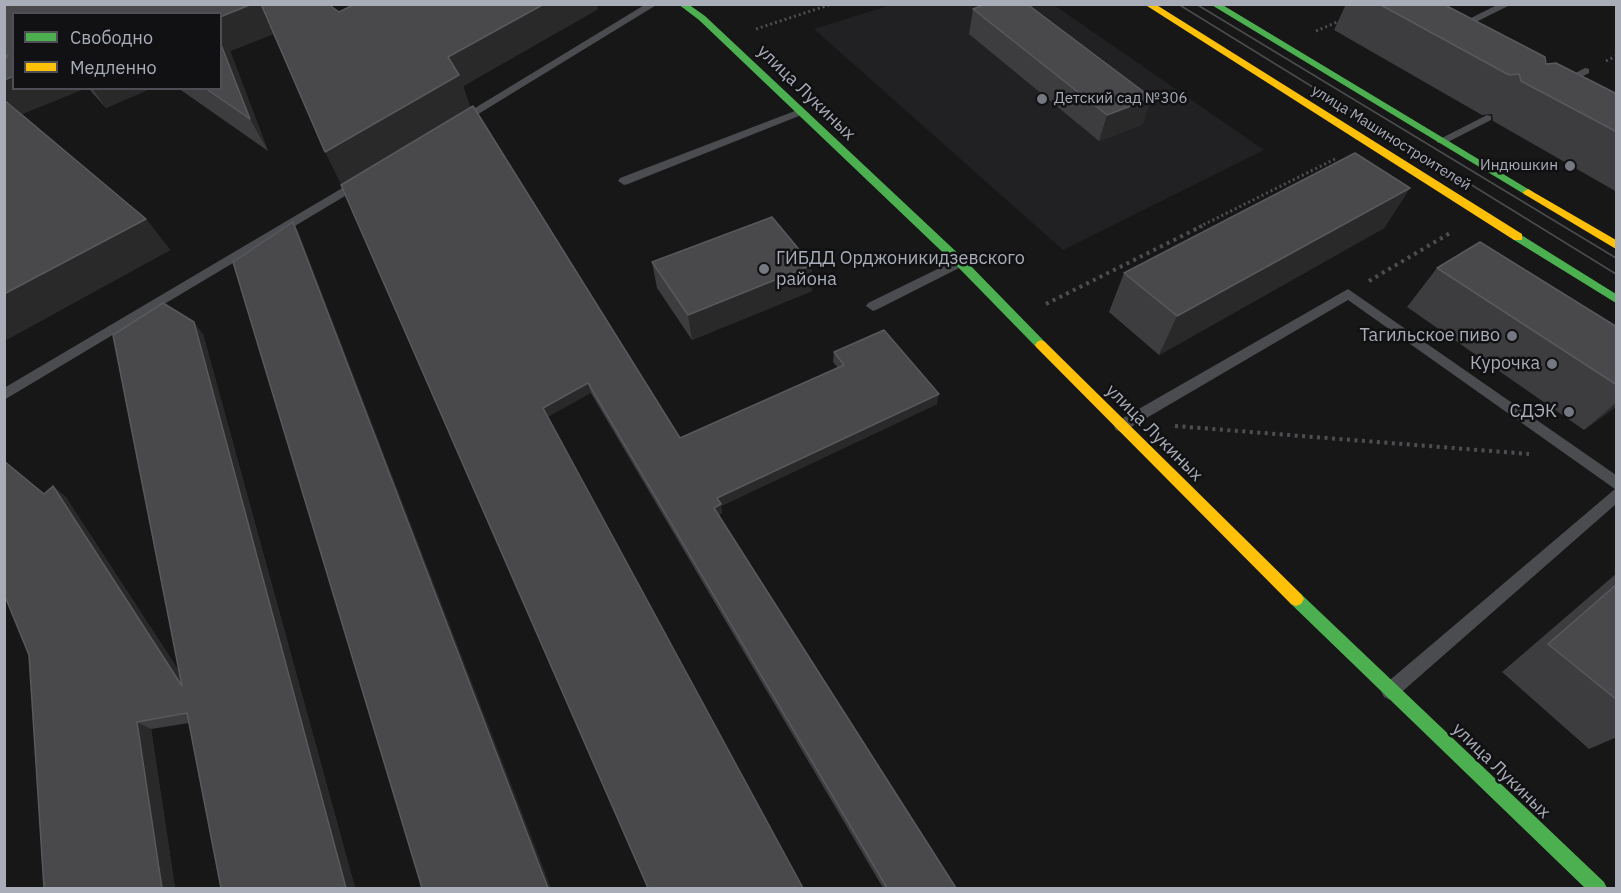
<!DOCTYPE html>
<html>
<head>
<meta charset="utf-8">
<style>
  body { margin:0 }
  #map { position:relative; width:1621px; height:893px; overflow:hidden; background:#171717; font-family:"IBM Plex Sans",sans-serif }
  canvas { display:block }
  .frame { position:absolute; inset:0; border:6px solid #a8adb8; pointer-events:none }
  .legend { position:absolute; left:12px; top:12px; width:210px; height:78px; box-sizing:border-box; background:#111113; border:2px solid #4d4f55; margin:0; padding:8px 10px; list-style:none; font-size:18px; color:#a8adb8 }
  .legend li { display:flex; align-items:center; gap:12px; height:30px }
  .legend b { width:30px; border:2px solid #4d4f55 }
</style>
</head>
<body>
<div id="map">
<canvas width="1621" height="893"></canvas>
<div class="frame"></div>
<ul class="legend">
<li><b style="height:8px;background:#4caf50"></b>Свободно</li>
<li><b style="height:8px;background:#ffc107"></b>Медленно</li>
</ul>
</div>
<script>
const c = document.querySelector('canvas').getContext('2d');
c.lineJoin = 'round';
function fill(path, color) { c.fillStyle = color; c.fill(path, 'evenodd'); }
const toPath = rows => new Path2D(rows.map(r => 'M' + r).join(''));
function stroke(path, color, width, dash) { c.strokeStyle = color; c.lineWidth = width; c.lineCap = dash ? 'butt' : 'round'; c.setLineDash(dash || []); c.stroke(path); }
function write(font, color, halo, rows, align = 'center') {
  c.font = font + ' "IBM Plex Sans",sans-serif'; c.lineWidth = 5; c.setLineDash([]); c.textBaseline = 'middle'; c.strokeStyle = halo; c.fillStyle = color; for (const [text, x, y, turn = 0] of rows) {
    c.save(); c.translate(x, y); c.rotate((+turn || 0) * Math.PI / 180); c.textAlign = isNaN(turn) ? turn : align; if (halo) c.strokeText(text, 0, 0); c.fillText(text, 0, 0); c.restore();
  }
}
const built = toPath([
  [891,5,1054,5,1264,150,1063,250,814,29]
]);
const pathFar1 = toPath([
  [756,29,832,4],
  [1316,31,1342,20],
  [1606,61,1616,56],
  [1199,227,1335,159]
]);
const path = toPath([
  [1369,281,1450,233],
  [1046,304,1202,226],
  [1175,426,1529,454]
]);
const lane = toPath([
  [646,4,658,4,462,124,454,124,452,122,646,4],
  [1499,4,1512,4,1460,30,1451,28,1499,4],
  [1585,68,1589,69,1589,73,1565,85,1561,86,1556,83,1585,68],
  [800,109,805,112,804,114,628,184,624,185,618,181,620,178,800,109],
  [1487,115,1491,116,1491,120,1446,143,1438,143,1436,141,1487,115],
  [361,177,365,178,365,184,4,400,4,388,361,177],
  [960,258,966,262,965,265,878,309,873,311,866,306,868,303,960,258],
  [1348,289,1616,475,1616,504,1396,697,1390,700,1384,697,1381,691,1384,685,1615,489,1348,300,1126,430,1121,432,1116,430,1114,426,1116,422,1348,289]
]);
const fast = toPath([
  [678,4,688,4,705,16,964,259,1045,342,1047,345,1045,348,1037,348,956,265,699,20,678,4],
  [1210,4,1221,4,1533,192,1528,195,1524,194,1210,4],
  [1518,233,1616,294,1616,303,1514,240,1512,237,1518,233],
  [1296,592,1301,594,1604,882,1607,888,1585,888,1291,604,1288,599,1291,594,1296,592]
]);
const slow = toPath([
  [1144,4,1155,4,1522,234,1522,240,1514,240,1144,4],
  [1528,189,1616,240,1616,249,1524,194,1523,192,1528,189],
  [1041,340,1045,342,1301,594,1304,599,1301,604,1296,606,1291,604,1037,348,1035,345,1037,342,1041,340]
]);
const tram = toPath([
  [1178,4,1616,274],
  [1196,4,1616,258]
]);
const wall = toPath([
  [4,4,339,12,598,9,463,86,470,107,341,184,273,34,230,51,268,151,178,88,220,88,220,14,14,14,22,114,146,219,170,250,4,341],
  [1346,4,1443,4,1546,64,1617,94,1617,192,1493,121,1492,114,1482,115,1334,30],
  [973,9,1143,124,1099,141,969,34],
  [88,88,152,88,106,108],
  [341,185,680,438,838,368,833,362,834,352,937,404,721,506,722,513,719,515,956,888,883,888,591,393],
  [1410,188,1384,228,1159,355,1109,312,1124,273],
  [652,262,812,265,812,291,692,340,657,288],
  [1437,268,1617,327,1617,406,1584,430,1407,307],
  [203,334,355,888,221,888,189,723,151,729,175,888,44,888,29,655,44,494,65,496,179,671],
  [1617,573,1617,737,1589,749,1502,672]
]);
const shadedWall = toPath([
  [252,4,261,4,275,33,230,51,268,151,250,119,220,42,220,17],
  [544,4,597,4,598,9,463,86,470,107,341,184,325,152,448,57],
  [4,70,14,76,14,88,87,88,13,118,4,107],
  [92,88,152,88,106,108],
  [1152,98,1143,124,1099,141,1107,115],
  [1410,188,1384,228,1159,355,1177,316],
  [146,219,170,250,4,341,4,294],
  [293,222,298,231,551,888,548,888],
  [812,265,812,291,692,340,688,315],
  [194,322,203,334,355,888,346,888],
  [588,383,591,393,546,418,543,408],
  [939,394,937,404,721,506,722,513,716,517,714,508,717,498],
  [1617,402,1617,406,1584,430],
  [53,486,65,496,194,694,182,686],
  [137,722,151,729,175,888,162,888]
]);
const building = toPath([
  [4,4,252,4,220,17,220,14,14,14,14,76,4,80,4,62,8,55,4,55,4,4],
  [261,4,328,4,339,12,355,4,544,4,448,57,459,75,325,152,261,4],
  [986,4,1027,4,1152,98,1107,115,973,9,986,4],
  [1379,4,1443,4,1545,57,1546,64,1556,63,1617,94,1617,132,1521,81,1519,74,1509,75,1379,4],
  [220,42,250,119,205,88,220,88,220,42],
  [4,100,146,219,4,294,4,100],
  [473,106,680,438,844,365,834,352,884,330,939,394,717,498,721,504,714,508,956,888,887,888,588,383,543,408,803,888,648,888,341,185,473,106],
  [1355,153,1410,188,1177,316,1124,273,1355,153],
  [772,217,812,265,688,315,652,262,772,217],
  [293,222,548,888,422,888,233,262,293,222],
  [1480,242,1617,327,1617,385,1437,268,1480,242],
  [163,303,194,322,346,888,221,888,187,713,137,722,162,888,44,888,29,655,4,594,4,461,44,494,53,486,182,686,113,335,163,303],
  [1617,584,1617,700,1548,644,1617,584]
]);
const markers = [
  [1042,99,6,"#757880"],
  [1570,166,6,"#757880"],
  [764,269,6,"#757880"],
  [1512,336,6,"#757880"],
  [1552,364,6,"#757880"],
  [1569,412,6,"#757880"]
];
const farPoinames = [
  ["Детский сад №306",1054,99],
  ["Индюшкин",1558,166,"right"]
];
const farStreetnames = [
  ["улица Машиностроителей",1391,138,32]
];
const streetNames = [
  ["улица Лукиных",806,93,44],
  ["улица Лукиных",1154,433,45],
  ["улица Лукиных",1501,771,44]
];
const poiNames = [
  ["ГИБДД Орджоникидзевского",776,259,"left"],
  ["района",776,280,"left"],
  ["Тагильское пиво",1500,336],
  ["Курочка",1540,364],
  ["СДЭК",1557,412]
];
fill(built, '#212123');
stroke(pathFar1, '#4d4e52', 3, [2, 3]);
stroke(path, '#4d4e52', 4, [3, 4.5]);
fill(lane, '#4b4c50');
fill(fast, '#4caf50');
fill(slow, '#ffc107');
stroke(tram, '#4b4c4f', 1.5);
fill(wall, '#3d3d3f');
fill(shadedWall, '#29292a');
fill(building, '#49494c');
stroke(building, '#58595d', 1.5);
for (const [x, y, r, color] of markers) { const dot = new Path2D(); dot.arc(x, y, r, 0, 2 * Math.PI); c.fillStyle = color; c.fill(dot); stroke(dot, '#111113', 2); }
write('15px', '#a8adb8', '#111113', farPoinames, 'left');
write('15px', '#a8adb8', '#111113', farStreetnames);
write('18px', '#a8adb8', '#111113', streetNames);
write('18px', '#a8adb8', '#111113', poiNames, 'right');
</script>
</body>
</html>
